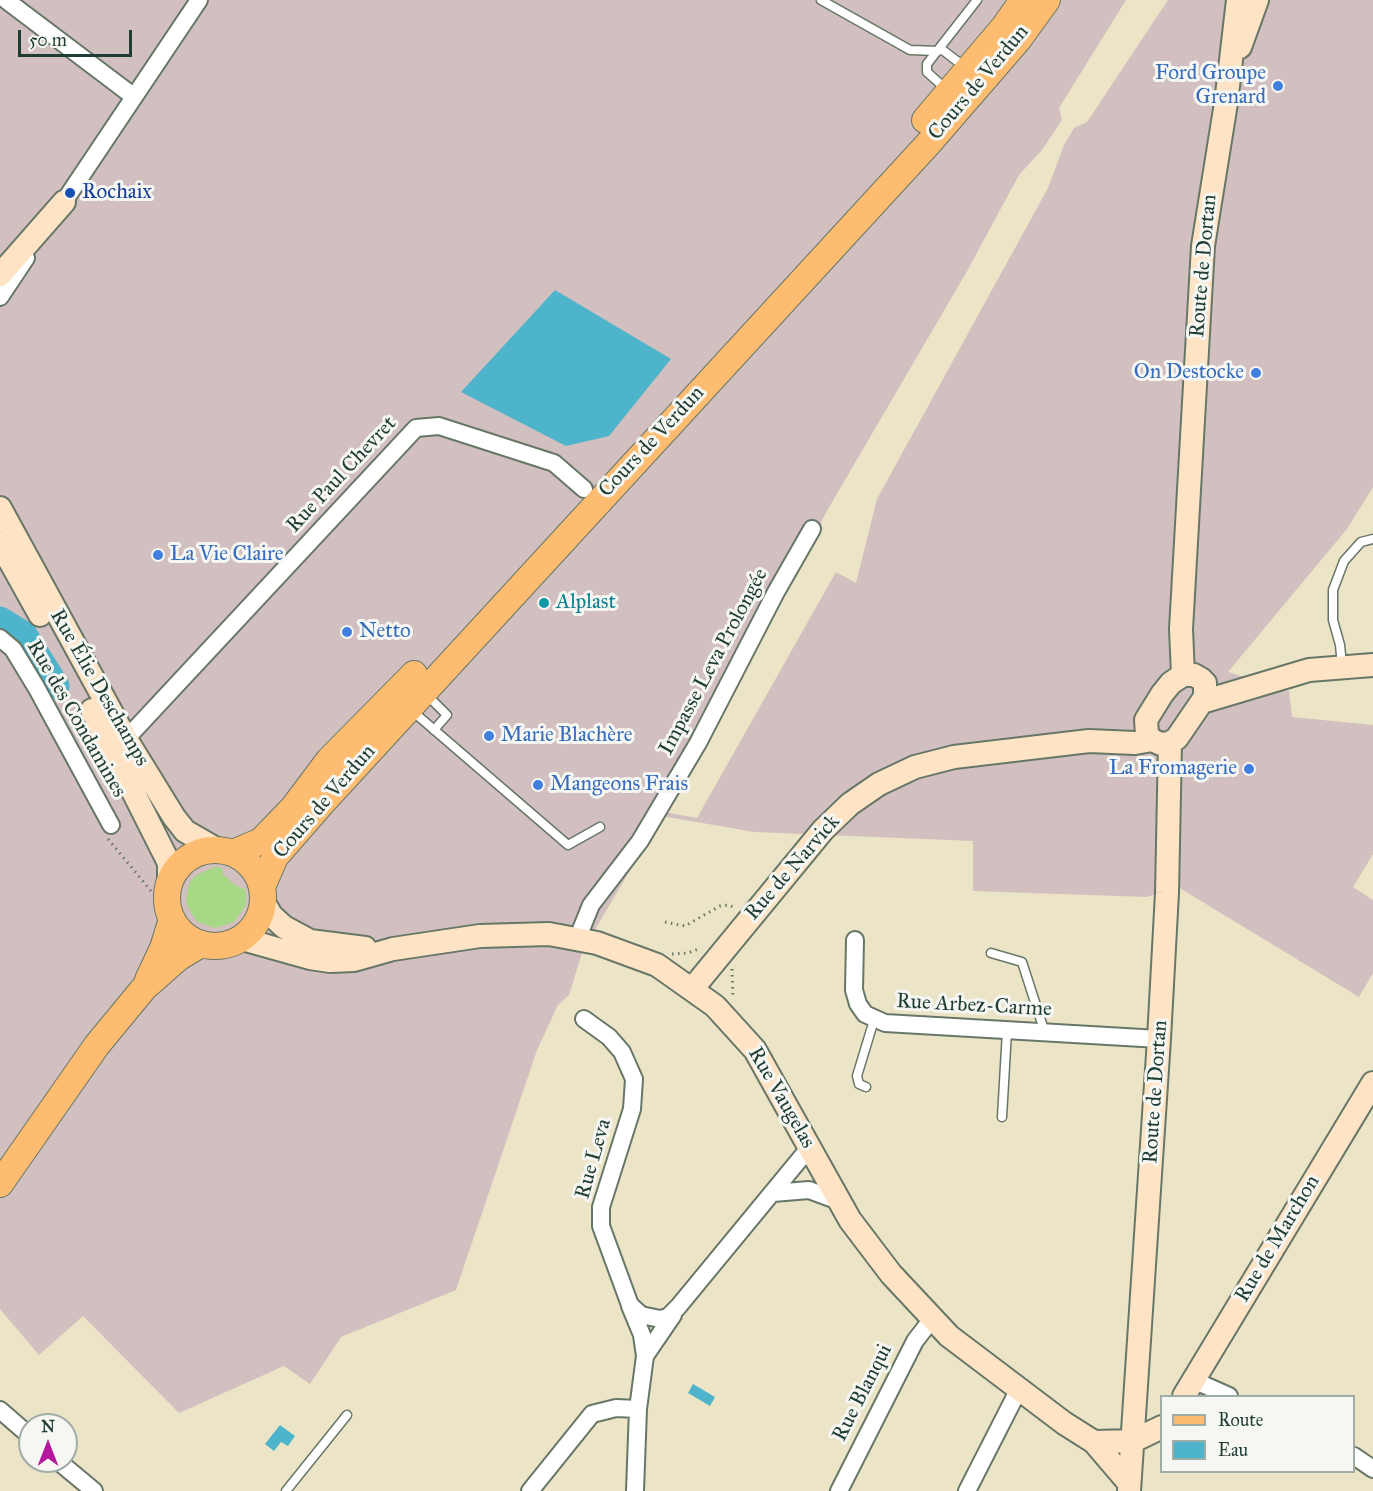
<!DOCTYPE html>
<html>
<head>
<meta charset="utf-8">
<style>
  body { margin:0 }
  #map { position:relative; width:1373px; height:1491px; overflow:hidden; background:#ece4c7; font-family:"IM FELL Great Primer",serif }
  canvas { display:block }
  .legend { position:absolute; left:1160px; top:1395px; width:195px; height:78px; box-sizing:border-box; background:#f6f6f2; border:2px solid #a0aca6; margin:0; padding:8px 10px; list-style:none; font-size:18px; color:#1f3d34 }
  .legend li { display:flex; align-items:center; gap:12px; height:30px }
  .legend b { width:30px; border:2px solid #a0aca6 }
  .north { position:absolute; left:18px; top:1413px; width:60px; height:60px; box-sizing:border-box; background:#f6f6f2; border:2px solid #a0aca6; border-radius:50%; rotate:0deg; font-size:16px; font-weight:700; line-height:24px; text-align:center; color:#1f3d34 }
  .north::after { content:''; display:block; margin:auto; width:21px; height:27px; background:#b5179e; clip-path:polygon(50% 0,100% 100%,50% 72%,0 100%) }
  .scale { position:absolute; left:18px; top:30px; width:114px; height:27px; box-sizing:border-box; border:3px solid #1f3d34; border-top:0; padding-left:8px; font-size:18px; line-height:21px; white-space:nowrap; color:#1f3d34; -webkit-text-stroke:4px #f6f6f2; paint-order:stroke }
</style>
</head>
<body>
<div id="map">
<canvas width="1373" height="1491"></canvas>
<ul class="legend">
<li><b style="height:8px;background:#fdbc6f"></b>Route</li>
<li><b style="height:16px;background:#4db4cb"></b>Eau</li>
</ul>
<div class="north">N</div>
<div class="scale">50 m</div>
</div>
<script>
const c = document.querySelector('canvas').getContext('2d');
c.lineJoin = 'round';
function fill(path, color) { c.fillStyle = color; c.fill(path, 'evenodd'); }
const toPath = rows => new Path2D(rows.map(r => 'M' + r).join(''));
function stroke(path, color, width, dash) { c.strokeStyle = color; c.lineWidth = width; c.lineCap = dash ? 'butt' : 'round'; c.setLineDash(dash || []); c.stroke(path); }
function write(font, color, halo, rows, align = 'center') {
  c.font = font + ' "IM FELL Great Primer",serif'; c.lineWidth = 6; c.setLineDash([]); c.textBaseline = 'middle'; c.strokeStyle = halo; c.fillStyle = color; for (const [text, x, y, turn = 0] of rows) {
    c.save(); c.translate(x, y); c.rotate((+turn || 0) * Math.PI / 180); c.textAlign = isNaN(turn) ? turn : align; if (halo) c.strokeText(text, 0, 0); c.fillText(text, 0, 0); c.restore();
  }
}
const industrial = toPath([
  [0,0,1126,0,1059,108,1062,120,1042,150,1019,175,966,273,828,509,664,812,697,818,836,572,856,583,877,499,1048,188,1064,145,1074,128,1087,122,1168,0,1373,0,1373,487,1347,529,1228,672,1289,691,1292,717,1373,725,1373,854,1353,887,1373,900,1373,973,1359,997,1178,887,1147,897,973,891,973,841,754,832,662,816,583,950,569,995,558,1005,537,1050,456,1290,341,1337,310,1384,284,1366,179,1413,83,1316,39,1355,0,1309]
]);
const green = toPath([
  [215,867,222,868,223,874,236,886,245,889,246,898,245,907,234,922,215,928,196,921,186,903,189,883,196,875]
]);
const water = toPath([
  [555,290,671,359,609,436,566,446,461,392],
  [693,1384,715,1397,710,1406,688,1393],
  [280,1425,295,1436,288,1446,281,1442,274,1451,265,1444]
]);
const river = toPath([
  [0,620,24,635,56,686]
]);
const path = toPath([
  [108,839,151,891],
  [665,922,685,926,720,906,728,905,736,908],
  [672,954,688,953,701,948],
  [732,969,733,998]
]);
const lane = toPath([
  [821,0,910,50,938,51],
  [940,48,966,68],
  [947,90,927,72,927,64,977,0],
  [1342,665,1340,645,1333,620,1333,590,1344,561,1361,542,1373,539],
  [425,693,447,715,434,730],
  [410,709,568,845,600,827],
  [991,953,1022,962,1045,1033],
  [866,1087,859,1084,857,1076,874,1020],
  [1002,1117,1007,1031],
  [286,1491,347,1415]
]);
const street = toPath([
  [6,0,133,96],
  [57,212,199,0],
  [0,297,26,258],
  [0,638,13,649,36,687,111,825],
  [126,739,416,428,439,426,554,463,584,489],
  [578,937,591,905,640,841,698,743,776,592,812,529],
  [855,940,854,990,858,1004,865,1014,885,1023,1159,1039],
  [584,1019,609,1037,622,1052,634,1079,632,1109,601,1207,601,1226,630,1305,641,1315,660,1319,668,1317,678,1307,809,1148],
  [773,1193,809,1190,839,1201],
  [630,1306,642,1335,645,1356],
  [1193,1380,1229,1396],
  [0,1410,30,1436],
  [1354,1456,1373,1469],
  [58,1461,94,1491],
  [530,1491,592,1414,616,1408,638,1409],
  [635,1491,638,1409,645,1356,673,1315],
  [839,1491,915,1341,932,1319],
  [967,1491,1019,1389]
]);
const secondary = toPath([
  [1240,47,1257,0],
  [0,275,64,202],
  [0,508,126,739,174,817,185,831,218,850],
  [0,543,40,615],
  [1183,675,1181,629,1203,246,1226,103,1238,0],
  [1183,675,1194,675,1201,679,1205,683,1205,697,1177,738,1170,743,1161,744,1152,740,1147,734,1146,720,1162,694,1171,683,1183,675],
  [1202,702,1309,670,1373,665],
  [92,710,169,863,169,885],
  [263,901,271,915,284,927,310,941,365,948],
  [242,939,310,958,330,961,354,960,393,949,480,936,549,934,597,943,657,965,715,1006,755,1050,850,1220,891,1274,949,1336,1064,1423,1094,1442,1133,1441,1162,1427],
  [693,988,823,830,850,804,879,784,915,767,954,757,1089,741,1135,743,1152,740],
  [1184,1396,1373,1083],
  [1094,1442,1129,1483],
  [1129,1491,1159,1039,1167,893,1170,743]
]);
const primary = toPath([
  [925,120,1004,27,1023,0],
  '167 898a48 48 0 1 1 96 0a48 48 0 1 1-96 0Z',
  [233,853,261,841,293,808,329,760,414,674],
  [262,887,275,857,323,802,928,144,1018,40,1047,0],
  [148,980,163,948,172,919],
  [0,1184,97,1045,144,988,178,958,201,944]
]);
const markers = [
  [1278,86,6,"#3f7fe0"],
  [70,193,6,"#1a4fb4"],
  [1256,373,6,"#3f7fe0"],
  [158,555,6,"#3f7fe0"],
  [544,603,6,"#0f9aa8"],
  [347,632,6,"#3f7fe0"],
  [489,736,6,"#3f7fe0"],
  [1249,769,6,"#3f7fe0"],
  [538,785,6,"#3f7fe0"]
];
const shopNames = [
  ["Ford Groupe",1266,74,"right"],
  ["Grenard",1266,98,"right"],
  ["On Destocke",1244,373,"right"],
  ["La Vie Claire",170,555],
  ["Netto",359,632],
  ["Marie Blachère",501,736],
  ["La Fromagerie",1237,769,"right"],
  ["Mangeons Frais",550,785]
];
const streetNames = [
  ["Cours de Verdun",979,83,-50],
  ["Route de Dortan",1204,266,-85],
  ["Cours de Verdun",652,442,-47],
  ["Rue Paul Chevret",342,475,-47],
  ["Impasse Leva Prolongée",714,662,-62],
  ["Rue Élie Deschamps",99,688,60],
  ["Rue des Condamines",76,719,60],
  ["Cours de Verdun",325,802,-49],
  ["Rue de Narvick",793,868,-49],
  ["Rue Arbez-Carme",974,1006,3],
  ["Route de Dortan",1156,1092,-86],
  ["Rue Vaugelas",781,1098,60],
  ["Rue Leva",594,1159,-74],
  ["Rue de Marchon",1278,1239,-59],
  ["Rue Blanqui",863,1393,-63]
];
const transitNames = [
  ["Rochaix",82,193]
];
const cultureNames = [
  ["Alplast",556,603]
];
fill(industrial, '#d2bfbf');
fill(green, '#a7d886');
fill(water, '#4db4cb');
stroke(river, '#4db4cb', 27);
stroke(lane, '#677767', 11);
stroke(street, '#677767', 20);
stroke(secondary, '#677767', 26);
stroke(primary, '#677767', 28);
stroke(path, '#677767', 3, [1.5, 4.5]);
stroke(lane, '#fff', 8);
stroke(street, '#fff', 16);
stroke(secondary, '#fee4c5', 22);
stroke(primary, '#fdbc6f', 26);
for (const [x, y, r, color] of markers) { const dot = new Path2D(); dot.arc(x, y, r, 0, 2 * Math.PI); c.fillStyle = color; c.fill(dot); stroke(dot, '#f6f6f2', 2); }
write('21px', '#366cbe', '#f6f6f2', shopNames, 'left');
write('21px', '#1f3d34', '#f6f6f2', streetNames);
write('21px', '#164399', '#f6f6f2', transitNames, 'left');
write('21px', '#0d838f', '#f6f6f2', cultureNames, 'left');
</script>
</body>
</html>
